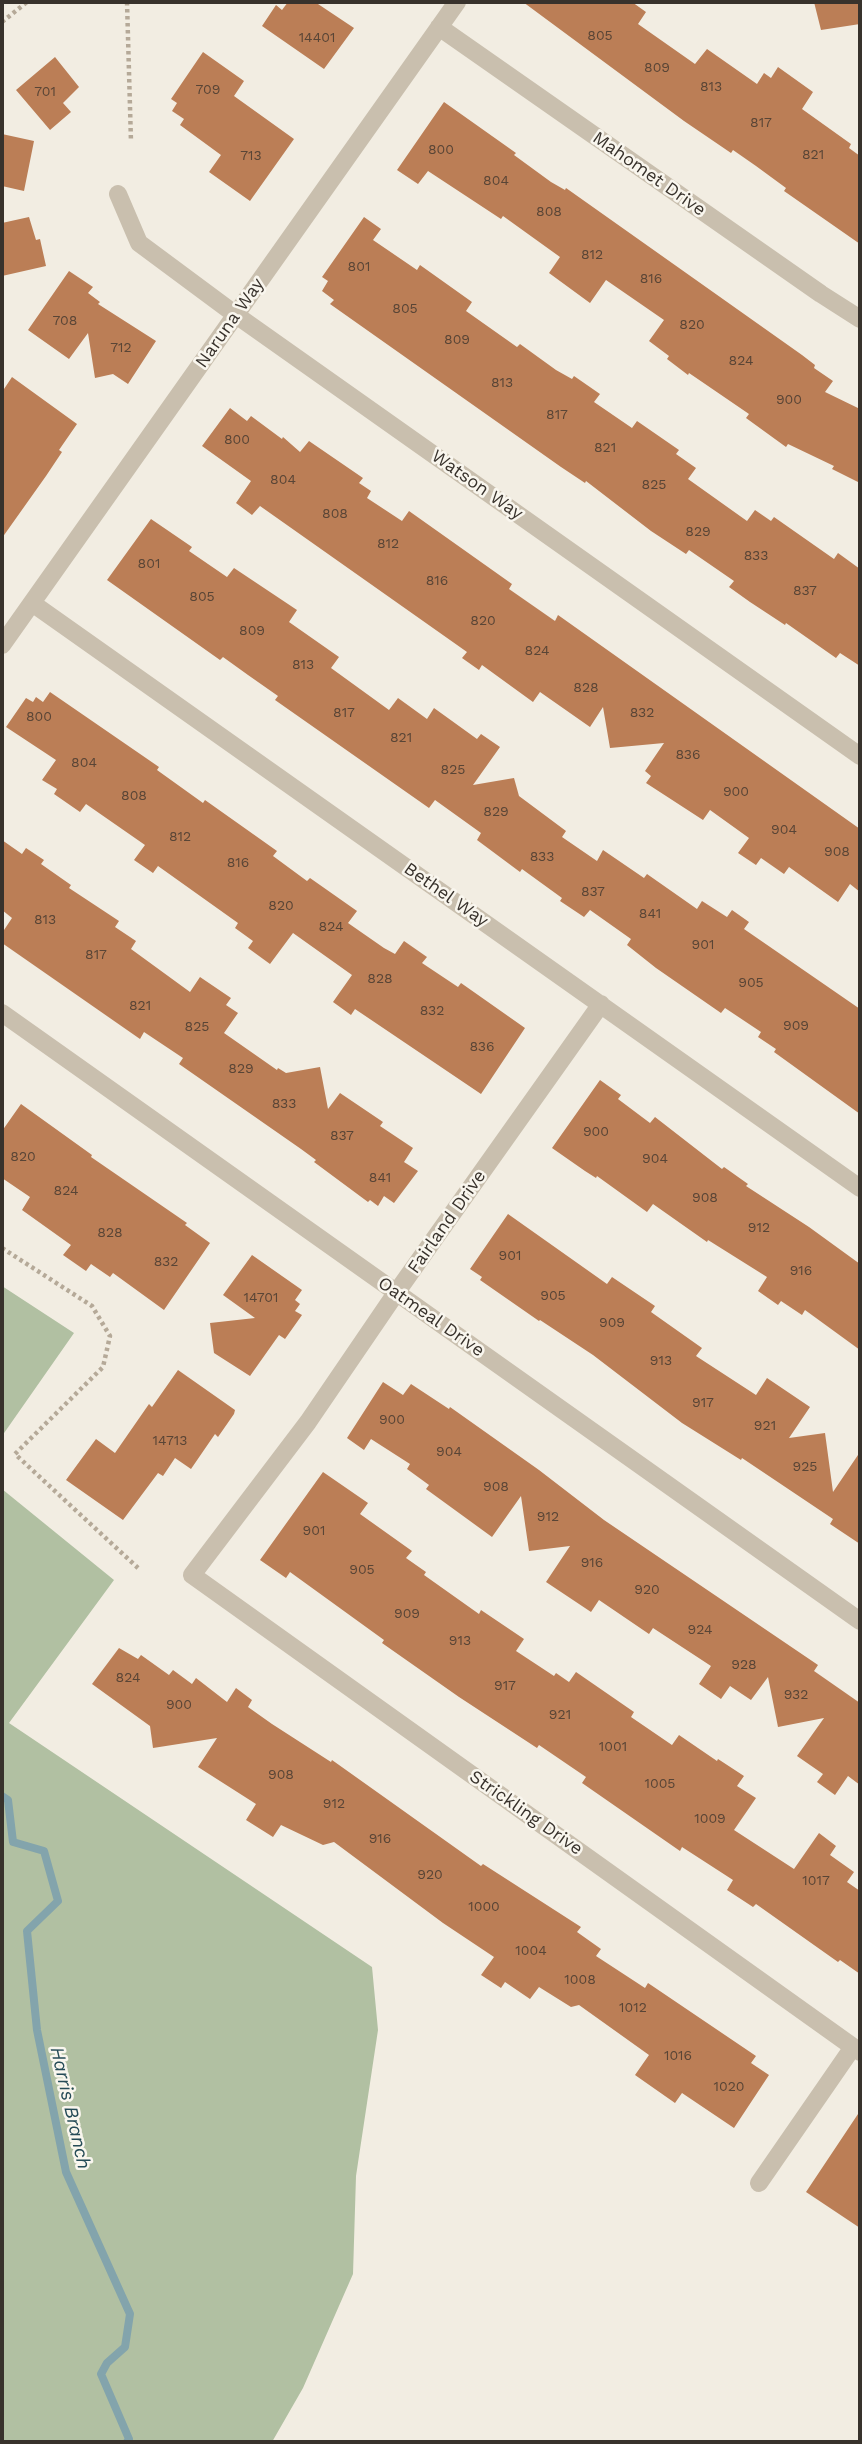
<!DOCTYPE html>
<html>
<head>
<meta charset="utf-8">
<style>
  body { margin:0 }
  #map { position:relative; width:862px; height:2444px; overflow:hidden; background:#f2ede2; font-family:"Work Sans",sans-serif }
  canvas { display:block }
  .frame { position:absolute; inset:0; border:4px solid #38322c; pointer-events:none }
</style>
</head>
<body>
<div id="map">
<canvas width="862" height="2444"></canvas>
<div class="frame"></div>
</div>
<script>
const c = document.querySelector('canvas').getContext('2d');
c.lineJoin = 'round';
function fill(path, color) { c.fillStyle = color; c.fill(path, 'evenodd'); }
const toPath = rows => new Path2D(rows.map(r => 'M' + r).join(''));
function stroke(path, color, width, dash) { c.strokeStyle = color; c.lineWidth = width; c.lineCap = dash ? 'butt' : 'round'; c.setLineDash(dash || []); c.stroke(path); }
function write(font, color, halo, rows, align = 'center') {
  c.font = font + ' "Work Sans",sans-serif'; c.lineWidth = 5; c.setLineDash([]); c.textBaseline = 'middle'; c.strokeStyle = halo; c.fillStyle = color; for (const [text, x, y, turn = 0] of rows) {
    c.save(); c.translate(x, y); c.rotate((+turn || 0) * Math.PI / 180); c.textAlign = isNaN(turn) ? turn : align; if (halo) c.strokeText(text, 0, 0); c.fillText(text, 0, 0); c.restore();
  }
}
const green = toPath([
  [2,1286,74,1333,2,1436],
  [2,1489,114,1580,9,1723,372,1967,378,2030,356,2176,353,2274,303,2388,272,2442,2,2442]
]);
const stream = toPath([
  [2,1796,8,1800,13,1842,44,1851,58,1901,27,1931,37,2030,66,2172,130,2314,125,2347,107,2363,101,2374,129,2439,127,2442]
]);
const building = toPath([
  [288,2,315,2,354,28,324,69,262,26,276,5,282,10],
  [523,2,632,2,646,12,638,24,695,64,707,49,757,84,764,73,771,78,778,67,813,92,802,109,851,144,849,148,860,156,860,244,784,191,786,188,756,166,733,150,731,153,684,121],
  [814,2,860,2,860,24,821,30],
  [203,52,244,81,234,96,294,139,250,201,209,172,221,155,180,125,184,119,172,111,177,103,171,99],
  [55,57,79,87,63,103,71,112,50,130,16,90],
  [444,102,516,153,514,155,551,182,565,190,566,188,802,355,815,365,814,368,833,381,825,392,860,409,860,483,832,469,834,466,788,444,786,447,746,418,749,414,689,373,688,375,667,359,669,356,649,341,664,320,606,280,590,303,549,273,560,257,503,216,501,219,428,171,418,184,397,170],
  [2,134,34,141,24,191,2,186],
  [29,217,36,240,40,239,46,266,2,276,2,223],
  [364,217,381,229,373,240,417,270,420,265,472,302,466,311,517,347,520,344,556,370,572,379,574,376,600,394,594,402,632,428,637,421,679,450,676,454,696,468,688,479,747,521,755,510,771,521,774,517,834,559,838,553,860,569,860,666,840,653,836,658,786,623,785,625,750,602,729,587,734,581,689,550,686,554,651,531,586,481,585,483,561,467,330,304,334,300,322,291,328,281,322,277],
  [69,271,93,287,88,293,100,302,98,304,156,341,128,384,113,374,95,378,88,333,69,359,28,330],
  [12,377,77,424,59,450,62,452,46,476,2,538,2,392],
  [230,408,247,421,251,416,282,439,283,437,300,452,309,441,363,478,359,483,371,491,367,498,402,521,409,511,512,584,509,589,555,621,558,615,860,829,860,892,850,884,838,902,789,867,784,874,761,858,756,865,738,853,749,838,710,810,703,820,646,783,651,776,645,771,664,743,610,748,603,707,590,727,540,692,533,702,482,665,479,670,462,658,467,652,260,506,252,515,236,503,251,481,202,446],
  [151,519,192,547,189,551,227,577,234,568,297,610,289,622,339,657,331,668,389,710,398,698,427,719,434,708,477,739,481,734,500,747,473,785,514,778,519,796,566,831,562,837,597,861,603,850,644,878,647,874,697,909,702,901,727,917,732,910,749,922,744,929,860,1009,860,1114,774,1052,776,1049,758,1037,761,1032,725,1008,721,1013,656,968,627,945,631,939,590,910,584,917,560,901,562,898,522,869,520,872,477,840,481,833,435,800,429,808,275,700,278,696,248,675,223,657,220,660,107,580],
  [50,692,159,767,157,770,203,803,205,800,277,851,273,856,307,881,310,878,357,911,348,923,384,948,395,954,404,941,427,957,422,963,458,987,461,983,525,1028,481,1094,355,1009,351,1015,333,1002,352,975,293,933,270,964,248,948,253,941,235,928,238,923,158,866,153,873,134,860,145,845,86,804,80,812,54,794,57,789,42,780,56,760,6,727,26,698,33,702,36,697,43,702],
  [2,840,22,854,26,848,44,860,41,864,71,885,69,888,119,921,115,927,136,941,131,949,190,992,200,977,231,998,226,1005,238,1013,224,1033,277,1070,278,1068,286,1073,320,1067,328,1109,340,1093,383,1122,380,1126,413,1148,404,1162,418,1171,394,1203,384,1196,378,1206,370,1200,368,1202,314,1162,316,1160,301,1149,179,1064,183,1058,144,1032,140,1039,2,943,2,933,12,918,2,910],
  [600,1080,621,1095,618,1099,650,1123,655,1117,722,1169,724,1167,748,1184,746,1186,809,1227,860,1264,860,1350,805,1310,802,1315,781,1301,778,1305,758,1291,767,1277,708,1240,707,1242,653,1204,647,1212,597,1176,596,1178,585,1171,552,1148],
  [21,1104,92,1155,91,1157,187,1223,185,1225,210,1243,164,1310,113,1273,110,1277,91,1264,86,1271,63,1255,71,1245,22,1210,30,1197,2,1178,2,1131],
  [508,1214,607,1284,612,1277,655,1306,651,1312,702,1348,696,1356,756,1395,767,1378,810,1407,789,1438,825,1433,833,1492,860,1452,860,1544,830,1524,833,1519,742,1458,741,1460,682,1423,593,1355,540,1320,539,1321,480,1280,482,1277,470,1269],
  [252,1255,302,1290,295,1300,300,1304,295,1311,302,1315,285,1339,279,1335,250,1376,214,1353,210,1323,255,1318,223,1295],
  [178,1370,235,1410,234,1414,218,1437,215,1434,191,1469,175,1458,163,1476,158,1473,123,1520,66,1480,96,1439,115,1453,149,1404,152,1407],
  [383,1382,403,1395,411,1384,449,1409,450,1407,539,1470,604,1520,818,1665,814,1671,860,1703,860,1785,848,1776,835,1795,817,1782,823,1774,797,1756,824,1718,778,1727,768,1677,751,1700,730,1686,721,1699,699,1684,711,1666,653,1628,649,1634,599,1600,591,1612,546,1582,570,1546,529,1551,521,1496,492,1537,426,1489,429,1485,407,1469,410,1464,371,1439,364,1450,347,1438],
  [323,1472,368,1503,360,1514,412,1551,406,1558,426,1572,424,1575,479,1614,481,1610,524,1639,516,1651,554,1676,556,1673,569,1682,576,1672,634,1712,631,1717,672,1745,679,1735,717,1761,718,1759,744,1776,737,1786,756,1798,734,1830,794,1869,819,1833,836,1846,830,1855,854,1872,847,1882,860,1891,860,1974,840,1960,838,1962,756,1904,753,1907,727,1890,733,1880,682,1847,680,1851,582,1783,586,1777,539,1745,537,1748,459,1697,382,1643,384,1640,290,1572,286,1578,260,1560],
  [119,1648,138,1659,141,1655,169,1675,173,1670,192,1684,196,1678,227,1702,236,1688,252,1700,248,1707,272,1724,331,1762,332,1760,481,1866,483,1864,581,1927,577,1932,601,1949,596,1956,645,1988,648,1983,756,2056,751,2063,769,2075,734,2128,682,2093,675,2103,635,2075,649,2055,579,2005,571,2007,539,1987,530,1999,505,1982,501,1988,481,1975,494,1957,443,1923,334,1842,323,1845,281,1825,273,1837,246,1820,256,1804,198,1767,217,1738,153,1748,150,1726,92,1684],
  [860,2111,860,2228,806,2192]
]);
const path = toPath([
  [127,2,131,142],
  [2,22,27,2],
  [2,1248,92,1306,110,1336,103,1367,15,1454,138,1568]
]);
const street = toPath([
  [439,27,821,294,860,319],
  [118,194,139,243,236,315,860,756],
  [32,603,860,1188],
  [2,645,457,2],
  [601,1004,396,1293,308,1422,192,1575,860,2052],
  [2,1013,860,1621],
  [759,2183,853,2047]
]);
const numberNames = [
  ["805",600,36],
  ["14401",317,38],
  ["809",657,68],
  ["813",711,87],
  ["709",208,90],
  ["701",45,92],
  ["817",761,123],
  ["800",441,150],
  ["821",813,155],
  ["713",251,156],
  ["804",496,181],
  ["808",549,212],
  ["812",592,255],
  ["801",359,267],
  ["816",651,279],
  ["805",405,309],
  ["708",65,321],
  ["820",692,325],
  ["809",457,340],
  ["712",121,348],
  ["824",741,361],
  ["813",502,383],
  ["900",789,400],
  ["817",557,415],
  ["800",237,440],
  ["821",605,448],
  ["804",283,480],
  ["825",654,485],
  ["808",335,514],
  ["829",698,532],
  ["812",388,544],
  ["833",756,556],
  ["801",149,564],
  ["816",437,581],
  ["837",805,591],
  ["805",202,597],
  ["820",483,621],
  ["809",252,631],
  ["824",537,651],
  ["813",303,665],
  ["828",586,688],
  ["817",344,713],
  ["832",642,713],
  ["800",39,717],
  ["821",401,738],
  ["836",688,755],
  ["804",84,763],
  ["825",453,770],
  ["900",736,792],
  ["808",134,796],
  ["829",496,812],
  ["904",784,830],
  ["812",180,837],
  ["908",837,852],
  ["833",542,857],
  ["816",238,863],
  ["837",593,892],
  ["820",281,906],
  ["841",650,914],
  ["813",45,920],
  ["824",331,927],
  ["901",703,945],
  ["817",96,955],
  ["828",380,979],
  ["905",751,983],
  ["821",140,1006],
  ["832",432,1011],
  ["909",796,1026],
  ["825",197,1027],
  ["836",482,1047],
  ["829",241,1069],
  ["833",284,1104],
  ["900",596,1132],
  ["837",342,1136],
  ["820",23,1157],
  ["904",655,1159],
  ["841",380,1178],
  ["824",66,1191],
  ["908",705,1198],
  ["912",759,1228],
  ["828",110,1233],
  ["901",510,1256],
  ["832",166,1262],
  ["916",801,1271],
  ["905",553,1296],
  ["14701",261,1298],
  ["909",612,1323],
  ["913",661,1361],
  ["917",703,1403],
  ["900",392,1420],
  ["921",765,1426],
  ["14713",170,1441],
  ["904",449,1452],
  ["925",805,1467],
  ["908",496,1487],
  ["912",548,1517],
  ["901",314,1531],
  ["916",592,1563],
  ["905",362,1570],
  ["920",647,1590],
  ["909",407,1614],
  ["924",700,1630],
  ["913",460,1641],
  ["928",744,1665],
  ["824",128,1678],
  ["917",505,1686],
  ["932",796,1695],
  ["900",179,1705],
  ["921",560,1715],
  ["1001",613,1747],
  ["908",281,1775],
  ["1005",660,1784],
  ["912",334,1804],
  ["1009",710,1819],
  ["916",380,1839],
  ["920",430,1875],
  ["1017",816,1881],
  ["1000",484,1907],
  ["1004",531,1951],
  ["1008",580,1980],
  ["1012",633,2008],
  ["1016",678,2056],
  ["1020",729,2087]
];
const streetNames = [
  ["Mahomet Drive",649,174,35],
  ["Naruna Way",230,323,-55],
  ["Watson Way",477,485,35],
  ["Bethel Way",446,895,35],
  ["Fairland Drive",447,1222,-55],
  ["Oatmeal Drive",431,1317,35],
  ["Strickling Drive",526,1813,35]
];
const waterNames = [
  ["Harris Branch",70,2108,77]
];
fill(green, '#b1c0a2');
stroke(stream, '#83a4ac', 8);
fill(building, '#bb7e56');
stroke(path, '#b5a998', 4.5, [3.5, 3.5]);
stroke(street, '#c9bfae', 18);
write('14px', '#594536', null, numberNames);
write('18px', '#38322c', '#f9f6ee', streetNames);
write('italic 19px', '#254b57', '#f9f6ee', waterNames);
</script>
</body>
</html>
